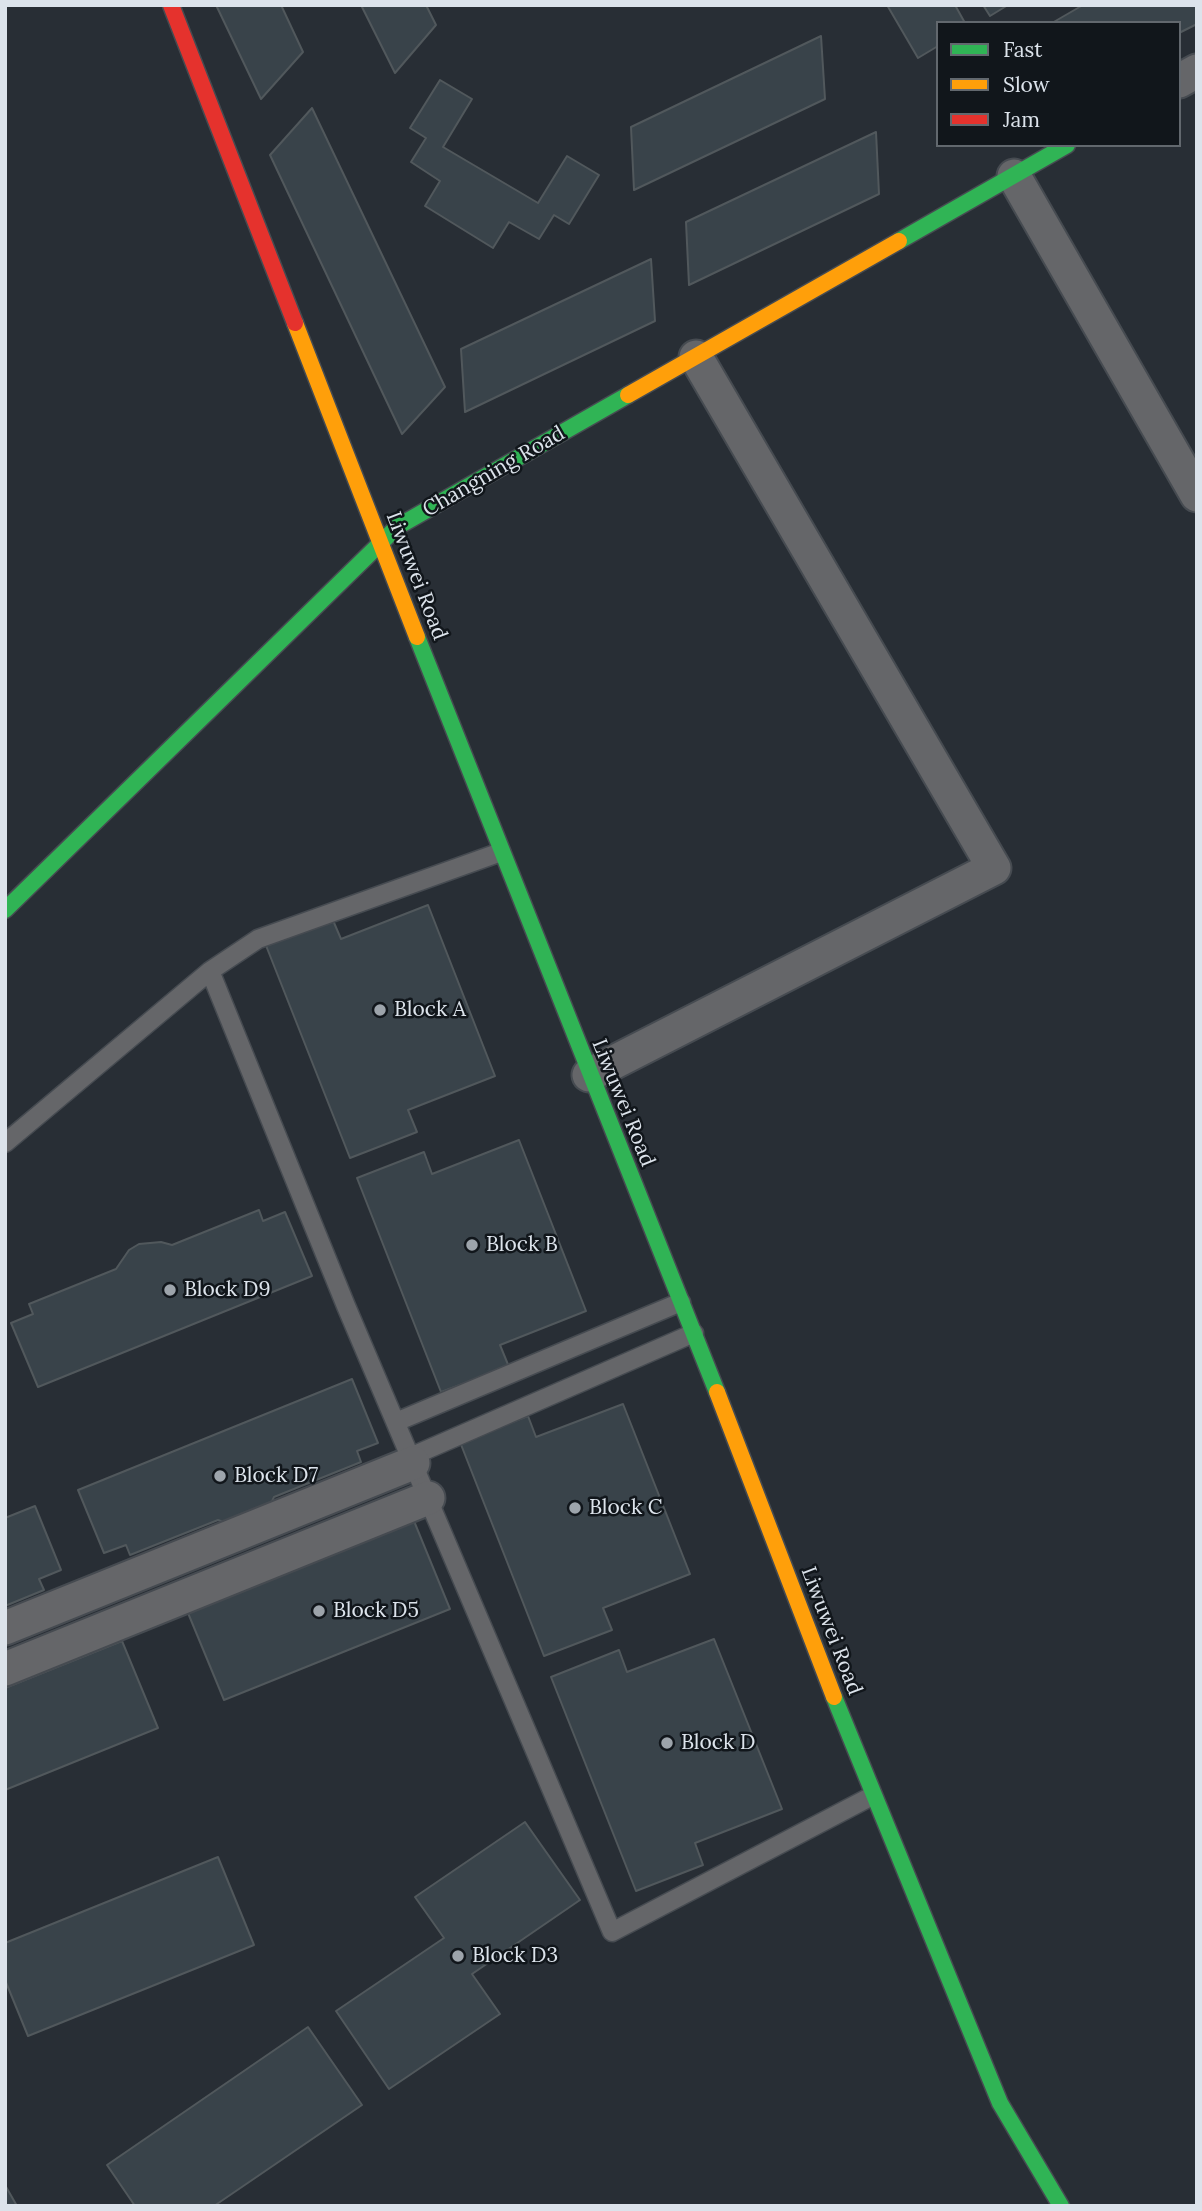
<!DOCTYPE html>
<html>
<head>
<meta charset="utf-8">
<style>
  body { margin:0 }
  #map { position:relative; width:1202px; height:2211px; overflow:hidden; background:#282e35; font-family:Lora,serif }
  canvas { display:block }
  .frame { position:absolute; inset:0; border:7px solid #dce3eb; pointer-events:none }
  .legend { position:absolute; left:936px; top:21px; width:245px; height:126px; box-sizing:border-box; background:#11161b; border:2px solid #62686e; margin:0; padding:9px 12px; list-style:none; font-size:21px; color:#dce3eb }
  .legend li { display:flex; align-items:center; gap:14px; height:35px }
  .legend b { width:35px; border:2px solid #62686e }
</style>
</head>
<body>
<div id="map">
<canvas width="1202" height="2211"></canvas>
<div class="frame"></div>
<ul class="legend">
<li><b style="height:9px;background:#30b455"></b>Fast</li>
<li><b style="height:9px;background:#ff9f0a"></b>Slow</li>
<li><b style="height:9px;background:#e5322d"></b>Jam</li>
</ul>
</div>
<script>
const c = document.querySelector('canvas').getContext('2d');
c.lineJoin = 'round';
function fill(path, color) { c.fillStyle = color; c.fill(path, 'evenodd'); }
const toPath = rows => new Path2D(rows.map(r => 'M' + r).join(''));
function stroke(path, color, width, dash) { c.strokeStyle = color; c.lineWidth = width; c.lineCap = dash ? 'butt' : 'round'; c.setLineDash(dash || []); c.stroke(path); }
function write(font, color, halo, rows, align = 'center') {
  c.font = font + ' Lora,serif'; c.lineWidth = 5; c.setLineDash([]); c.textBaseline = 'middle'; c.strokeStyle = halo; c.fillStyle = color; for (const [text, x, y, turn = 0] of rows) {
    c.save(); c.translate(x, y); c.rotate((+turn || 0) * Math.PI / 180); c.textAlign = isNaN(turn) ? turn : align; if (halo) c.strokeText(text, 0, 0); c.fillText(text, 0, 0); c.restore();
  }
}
const building = toPath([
  [216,5,281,5,303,52,261,99,216,5],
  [361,5,426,5,436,25,395,73,361,5],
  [887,5,955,5,965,23,938,23,938,46,918,58,887,5],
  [983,5,1008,5,990,16,983,5],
  [1083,5,1197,5,1197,24,1179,33,1179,23,1052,23,1083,5],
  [821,36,825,99,634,190,631,127,821,36],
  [440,80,472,99,443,147,538,203,567,156,599,175,569,224,554,215,539,239,509,222,493,248,425,206,440,181,411,162,426,138,410,128,440,80],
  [312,108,445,387,402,434,270,155,312,108],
  [876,132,879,194,689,285,686,222,876,132],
  [651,259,655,321,465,412,461,349,651,259],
  [428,905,495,1076,408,1110,417,1132,350,1158,265,943,332,918,341,939,428,905],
  [519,1140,586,1311,500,1345,509,1367,441,1392,357,1178,424,1152,432,1174,519,1140],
  [259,1210,263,1221,285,1212,312,1276,38,1387,11,1323,33,1314,29,1304,116,1269,129,1250,139,1244,161,1242,172,1245,259,1210],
  [352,1379,378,1443,357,1451,361,1462,274,1497,269,1508,229,1524,218,1520,130,1555,126,1545,104,1553,78,1490,352,1379],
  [623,1404,690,1574,603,1608,612,1630,544,1656,460,1442,528,1416,536,1437,623,1404],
  [35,1506,61,1570,39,1579,44,1590,5,1606,5,1518,35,1506],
  [414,1521,450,1609,224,1700,188,1613,414,1521],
  [714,1639,782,1809,695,1843,703,1865,636,1891,551,1677,619,1650,627,1672,714,1639],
  [122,1641,158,1728,5,1790,5,1688,122,1641],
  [525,1822,580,1900,472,1974,500,2014,389,2089,336,2011,444,1938,415,1897,525,1822],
  [218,1857,254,1945,28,2036,5,1980,5,1943,218,1857],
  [308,2027,362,2105,214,2206,135,2206,107,2165,308,2027],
  [5,2185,17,2206,5,2206,5,2185]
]);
const lane = toPath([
  [210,971,346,1306,612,1932,872,1796],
  [5,1143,210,971,258,939,501,852],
  [396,1422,681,1302],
  [410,1457,694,1333]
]);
const street = toPath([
  [1179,81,1197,71],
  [1014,176,1197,495],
  [589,1075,994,868,696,357],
  [5,1628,413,1463],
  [5,1669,428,1498]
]);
const fast = toPath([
  [899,241,1067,145],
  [417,637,717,1392],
  [5,910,397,527,628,395],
  [834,1697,1000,2103,1061,2206]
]);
const slow = toPath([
  [295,323,417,637],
  [628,395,899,241],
  [717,1392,834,1697]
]);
const jam = toPath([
  [171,5,295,323]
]);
const markers = [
  [380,1010,7,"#9da4ab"],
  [472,1245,7,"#9da4ab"],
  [170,1290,7,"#9da4ab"],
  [220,1476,7,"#9da4ab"],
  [575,1508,7,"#9da4ab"],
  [319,1611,7,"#9da4ab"],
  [667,1743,7,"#9da4ab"],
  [458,1956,7,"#9da4ab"]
];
const streetNames = [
  ["Changning Road",494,472,-30],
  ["Liwuwei Road",416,576,69],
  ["Liwuwei Road",623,1103,68],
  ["Liwuwei Road",831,1631,69]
];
const poiNames = [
  ["Block A",394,1010],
  ["Block B",486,1245],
  ["Block D9",184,1290],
  ["Block D7",234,1476],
  ["Block C",589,1508],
  ["Block D5",333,1611],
  ["Block D",681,1743],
  ["Block D3",472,1956]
];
fill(building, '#39434a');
stroke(building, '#51585c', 2);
stroke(lane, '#464b51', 21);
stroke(street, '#464b51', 37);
stroke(fast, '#464b51', 19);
stroke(slow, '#464b51', 19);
stroke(jam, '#464b51', 19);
stroke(lane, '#656669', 18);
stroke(street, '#656669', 33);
stroke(fast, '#30b455', 16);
stroke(slow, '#ff9f0a', 16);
stroke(jam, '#e5322d', 16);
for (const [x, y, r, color] of markers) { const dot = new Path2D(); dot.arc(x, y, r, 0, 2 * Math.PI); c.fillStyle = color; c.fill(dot); stroke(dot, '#11161b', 2.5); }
write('21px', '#dce3eb', '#11161b', streetNames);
write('21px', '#dce3eb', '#11161b', poiNames, 'left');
</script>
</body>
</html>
